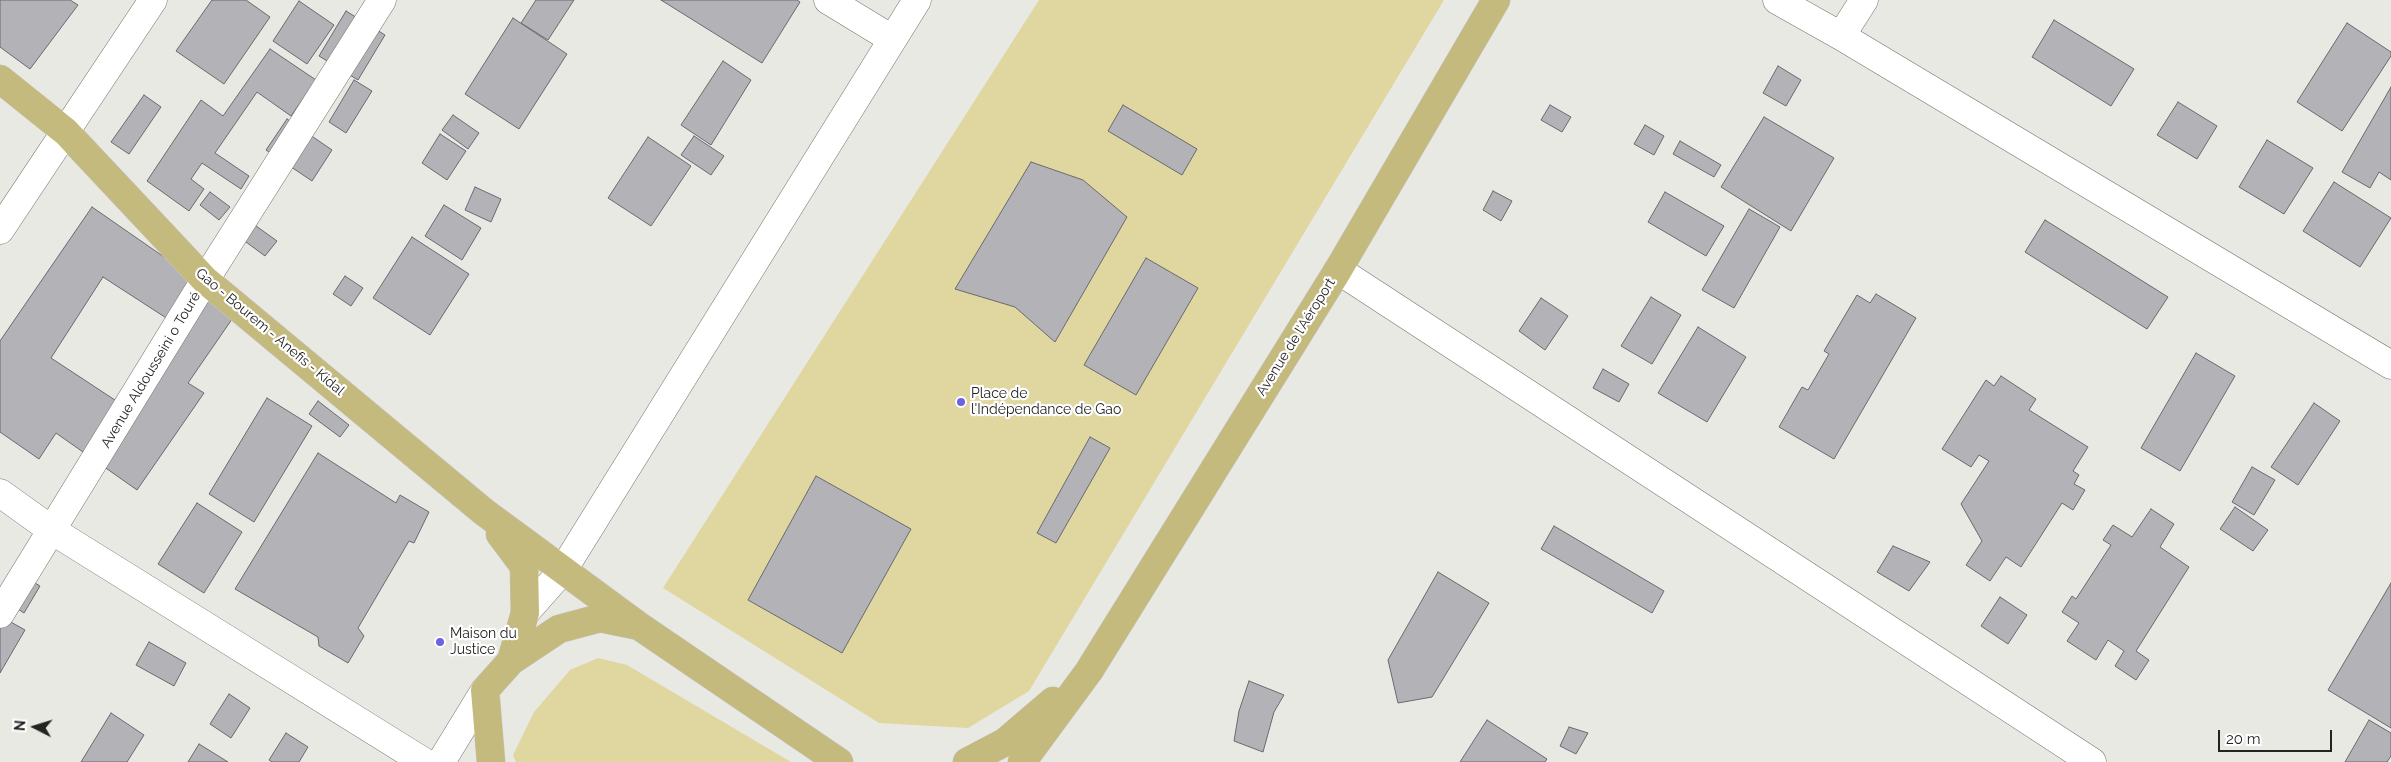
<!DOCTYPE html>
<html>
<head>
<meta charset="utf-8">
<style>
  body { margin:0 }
  #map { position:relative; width:2391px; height:762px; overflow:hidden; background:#e9e9e4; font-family:Raleway,sans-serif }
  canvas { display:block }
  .north { position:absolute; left:10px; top:702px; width:50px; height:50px; -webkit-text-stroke:4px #fff; paint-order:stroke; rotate:275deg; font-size:14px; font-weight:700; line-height:20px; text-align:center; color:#242322 }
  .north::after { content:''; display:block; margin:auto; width:18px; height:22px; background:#242322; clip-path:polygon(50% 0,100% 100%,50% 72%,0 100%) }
  .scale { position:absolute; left:2218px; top:730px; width:114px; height:22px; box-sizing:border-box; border:2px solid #242322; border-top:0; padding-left:6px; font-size:15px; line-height:18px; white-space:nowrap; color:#242322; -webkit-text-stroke:4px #fff; paint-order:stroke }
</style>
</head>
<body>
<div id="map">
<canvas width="2391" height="762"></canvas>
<div class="north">N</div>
<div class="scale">20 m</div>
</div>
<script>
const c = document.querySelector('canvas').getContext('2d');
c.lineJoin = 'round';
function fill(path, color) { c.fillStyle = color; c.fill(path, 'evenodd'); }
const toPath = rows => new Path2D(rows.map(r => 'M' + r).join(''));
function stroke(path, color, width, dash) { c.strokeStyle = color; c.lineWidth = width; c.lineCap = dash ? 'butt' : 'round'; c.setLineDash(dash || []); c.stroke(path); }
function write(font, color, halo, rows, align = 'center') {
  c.font = font + ' Raleway,sans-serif'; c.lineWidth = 4.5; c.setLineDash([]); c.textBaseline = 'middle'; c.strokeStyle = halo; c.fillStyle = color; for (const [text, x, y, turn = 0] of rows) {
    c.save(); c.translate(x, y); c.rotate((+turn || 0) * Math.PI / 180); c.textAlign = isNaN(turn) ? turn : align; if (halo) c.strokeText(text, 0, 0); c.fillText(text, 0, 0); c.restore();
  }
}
const green = toPath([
  [1039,0,1444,0,1029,691,968,728,879,723,663,588],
  [598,658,627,665,791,762,516,762,513,755,534,712,570,670]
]);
const building = toPath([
  [0,0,70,0,78,5,30,69,0,47,0,0],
  [212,0,246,0,270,17,224,84,176,51,212,0],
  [536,0,574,0,548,40,521,23,536,0],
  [661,0,797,0,800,2,762,63,661,0],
  [299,1,334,25,307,64,273,41,299,1],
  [346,11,385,35,358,80,319,56,346,11],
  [513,18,567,54,519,129,465,94,513,18],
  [2054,20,2134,69,2111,106,2032,57,2054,20],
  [2347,23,2391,52,2391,56,2342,131,2297,102,2347,23],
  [270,49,316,80,291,116,257,92,215,153,249,176,241,189,202,163,191,179,204,189,189,211,147,181,201,100,223,116,270,49],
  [723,61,751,80,711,145,681,125,723,61],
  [1778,66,1801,80,1786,106,1763,93,1778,66],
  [354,80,372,91,346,133,329,122,354,80],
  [2391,87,2391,180,2379,172,2370,188,2342,172,2391,87],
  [144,95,161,107,129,154,111,142,144,95],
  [2178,102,2217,126,2197,159,2157,135,2178,102],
  [1123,105,1197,149,1182,175,1108,131,1123,105],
  [1550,105,1571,117,1562,132,1541,120,1550,105],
  [453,115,479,133,468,149,442,130,453,115],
  [1764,117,1834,158,1791,231,1721,187,1764,117],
  [287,119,332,150,312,181,266,150,287,119],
  [1645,125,1664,136,1654,155,1634,144,1645,125],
  [440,134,466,151,447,180,422,163,440,134],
  [694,136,724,156,711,175,681,155,694,136],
  [648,137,691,166,651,226,608,198,648,137],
  [2267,140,2313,168,2284,214,2239,187,2267,140],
  [1680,141,1721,165,1714,177,1673,154,1680,141],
  [1031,162,1083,180,1127,217,1055,342,1015,307,955,289,1031,162],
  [2334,182,2391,218,2360,267,2303,231,2334,182],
  [475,187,501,199,491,222,465,210,475,187],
  [1493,191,1512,201,1501,221,1483,210,1493,191],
  [210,192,230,207,219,220,200,205,210,192],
  [1665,192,1724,226,1706,256,1648,222,1665,192],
  [444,205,481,228,462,260,425,236,444,205],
  [92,207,239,309,188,383,204,393,137,490,56,433,39,459,0,432,0,341,92,207],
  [103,277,174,323,121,404,51,358,103,277],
  [1749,209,1780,227,1734,308,1702,290,1749,209],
  [238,213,277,241,265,256,227,228,238,213],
  [2045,220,2168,297,2147,329,2025,252,2045,220],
  [412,237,469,274,430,335,373,298,412,237],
  [1146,258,1198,288,1136,395,1084,365,1146,258],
  [345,276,363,288,351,306,333,294,345,276],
  [1876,294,1916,318,1834,459,1779,427,1802,387,1808,390,1829,354,1824,351,1857,295,1870,303,1876,294],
  [1651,297,1681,315,1652,364,1621,346,1651,297],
  [1541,298,1568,316,1545,350,1519,331,1541,298],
  [1698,327,1746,357,1707,422,1658,393,1698,327],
  [2196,353,2235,376,2180,471,2141,448,2196,353],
  [1603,369,1629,384,1619,402,1593,388,1603,369],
  [2001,376,2036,399,2029,410,2088,447,2073,471,2079,475,2074,484,2085,490,2073,510,2062,503,2021,567,2006,557,1990,581,1966,565,1982,541,1961,504,1989,461,1979,455,1971,467,1942,449,1986,380,1994,386,2001,376],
  [267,398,312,426,254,522,209,494,267,398],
  [318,401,349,425,340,437,309,414,318,401],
  [2314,403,2340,421,2298,485,2271,467,2314,403],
  [1090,437,1110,448,1056,543,1037,533,1090,437],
  [318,453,396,503,400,495,429,512,414,543,409,541,358,628,364,636,348,663,319,646,318,637,235,589,318,453],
  [2252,467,2275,480,2254,515,2232,502,2252,467],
  [816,476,911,529,842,653,748,600,816,476],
  [197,503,242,532,204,593,158,564,197,503],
  [2235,507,2268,530,2253,551,2220,529,2235,507],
  [2151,509,2174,524,2160,547,2189,567,2136,651,2149,660,2136,680,2115,666,2124,651,2108,640,2096,660,2067,641,2079,623,2062,612,2072,596,2076,599,2111,545,2103,540,2113,525,2132,537,2151,509],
  [1554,526,1664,591,1652,613,1541,549,1554,526],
  [1893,546,1930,562,1909,591,1877,572,1893,546],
  [15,571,40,586,24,613,0,597,15,571],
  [1438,572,1489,603,1432,697,1398,703,1388,660,1438,572],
  [2391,583,2391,728,2328,690,2391,583],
  [2000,597,2027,615,2008,644,1981,626,2000,597],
  [0,616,25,630,0,673,0,616],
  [149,642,186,663,174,686,136,665,149,642],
  [1249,681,1284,695,1274,712,1263,752,1234,741,1239,711,1249,681],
  [229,694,250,708,231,738,210,724,229,694],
  [111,713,144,735,127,762,81,762,111,713],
  [1487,720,1547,759,1545,762,1460,762,1487,720],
  [2369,720,2391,733,2391,756,2387,762,2345,762,2369,720],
  [1569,727,1588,733,1576,754,1560,746,1569,727],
  [286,733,308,747,299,762,272,762,269,760,286,733],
  [199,744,228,762,188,762,199,744]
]);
const minor = toPath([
  [828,0,892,39],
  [1777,0,1841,36,2391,365],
  [1841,36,1864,0],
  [0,230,153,0],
  [1338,270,2092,762],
  [0,493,53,531,424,762],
  [525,613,563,570,917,0],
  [0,614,205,280,382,0]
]);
const tertiary = toPath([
  [441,762,485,690]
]);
const primary = toPath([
  [0,79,66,132,205,280,484,512,639,626],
  [500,534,524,566,525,613,511,661],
  [491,762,485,690,511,661,559,629,600,618,639,626,839,762],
  [967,762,1005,742,1053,701],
  [1022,762,1089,671,1338,270,1496,0]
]);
const markers = [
  [961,402,5,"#6c64de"],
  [440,642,5,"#6c64de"]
];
const streetNames = [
  ["Gao - Bourem - Anefis - Kidal",270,332,40],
  ["Avenue de l'Aéroport",1296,337,-58],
  ["Avenue Aldousseini o Touré",151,370,-59]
];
const poiNames = [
  ["Place de",971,394],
  ["l'Indépendance de Gao",971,410],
  ["Maison du",450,634],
  ["Justice",450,650]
];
fill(green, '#dfd6a0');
fill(building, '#b2b2b7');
stroke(building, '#696a6e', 1);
stroke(minor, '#75746f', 29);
stroke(tertiary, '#75746f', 29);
stroke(primary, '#c6c6c6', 29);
stroke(minor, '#fff', 28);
stroke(tertiary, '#fff', 28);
stroke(primary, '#c4ba7e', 28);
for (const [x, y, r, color] of markers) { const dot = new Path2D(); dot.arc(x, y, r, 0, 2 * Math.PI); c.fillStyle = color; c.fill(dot); stroke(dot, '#fff', 2); }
write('14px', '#242322', '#fff', streetNames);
write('14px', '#242322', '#fff', poiNames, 'left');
</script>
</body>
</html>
